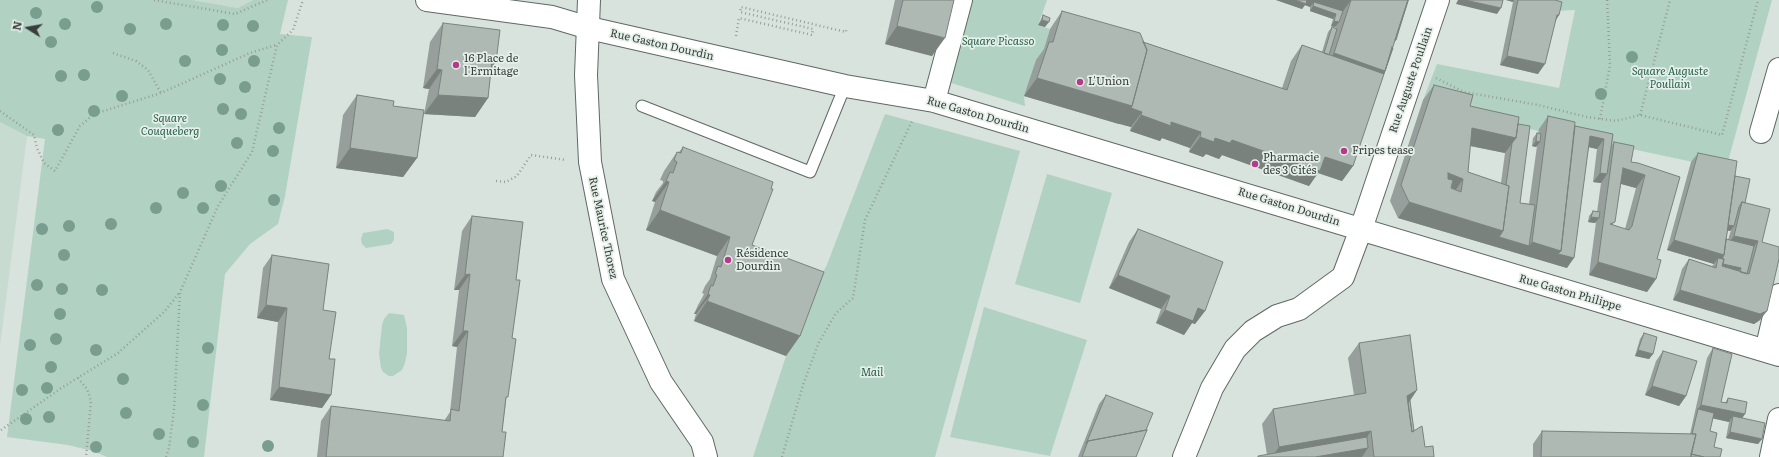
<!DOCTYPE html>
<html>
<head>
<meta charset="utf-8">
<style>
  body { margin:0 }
  #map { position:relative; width:1779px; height:457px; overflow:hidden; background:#d8e3dd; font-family:Literata,serif }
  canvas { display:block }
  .north { position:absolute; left:8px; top:8px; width:40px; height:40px; -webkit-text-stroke:3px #e5f0ea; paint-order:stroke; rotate:281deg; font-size:11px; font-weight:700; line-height:16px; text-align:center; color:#393d3b }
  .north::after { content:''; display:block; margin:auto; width:14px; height:18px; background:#393d3b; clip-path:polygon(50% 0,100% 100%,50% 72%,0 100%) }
</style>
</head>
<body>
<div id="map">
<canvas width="1779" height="457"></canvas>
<div class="north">N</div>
</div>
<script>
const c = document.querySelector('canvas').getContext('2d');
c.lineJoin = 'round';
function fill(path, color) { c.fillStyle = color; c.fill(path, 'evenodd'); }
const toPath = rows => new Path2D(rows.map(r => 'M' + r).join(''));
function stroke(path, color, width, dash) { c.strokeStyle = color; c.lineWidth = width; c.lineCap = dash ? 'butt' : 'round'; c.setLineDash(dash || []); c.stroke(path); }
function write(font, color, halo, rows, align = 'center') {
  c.font = font + ' Literata,serif'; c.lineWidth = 3.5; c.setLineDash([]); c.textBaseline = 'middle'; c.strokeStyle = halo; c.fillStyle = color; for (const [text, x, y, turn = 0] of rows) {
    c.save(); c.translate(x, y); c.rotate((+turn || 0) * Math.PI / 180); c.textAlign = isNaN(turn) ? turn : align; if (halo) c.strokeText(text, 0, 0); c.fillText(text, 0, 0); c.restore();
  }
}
const built = toPath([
  [192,0,253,0,238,8],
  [0,122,27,136,0,346]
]);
const green = toPath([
  [0,0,192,0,238,8,253,0,288,0,280,34,312,37,285,196,278,224,250,244,225,274,204,457,107,457,93,451,68,445,7,437,45,139,27,136,0,122],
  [966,0,1047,0,1038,25,1050,29,1041,60,1024,96,1025,106,945,81],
  [1525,0,1772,0,1726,169,1566,135,1538,131,1423,100,1437,64,1559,88,1575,10,1556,11],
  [885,114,1020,151,935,457,753,457,786,356,794,335,799,336,810,292,826,267],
  [1047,174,1112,193,1080,303,1015,284],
  [387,229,394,232,394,240,391,244,366,248,362,244,361,239,363,233],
  [984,307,1087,340,1050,456,950,437],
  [389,313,404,315,407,328,407,353,405,363,402,370,393,376,389,376,383,372,381,368,379,354,382,325,384,319]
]);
const path = toPath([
  [154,0,235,14,267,0],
  [1607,0,1608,20],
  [736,36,739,18,812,35,813,29,740,12,741,7,846,32,846,28],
  [113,53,136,61,148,70,161,93],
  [1436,78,1464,92,1538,105,1587,117,1616,121,1640,115,1722,135,1758,0],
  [0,111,34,135,37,148,44,163,55,171,80,126,94,114,161,93,250,53,276,45],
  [1640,115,1670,0],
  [1600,119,1610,65,1608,19],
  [496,181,506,182,517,176,531,155,566,160],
  [78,378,87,389,91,401,86,457],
  [1,430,63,387,118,353,164,312,180,292],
  [166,457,169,448,174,410,180,292,218,206,252,152,277,45,293,30,303,0],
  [782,457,803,385,818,344,836,313,853,298,865,220,912,121]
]);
const lane = toPath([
  [642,106,810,172,845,86]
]);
const street = toPath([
  [427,0,552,17,589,28,845,86,934,101,1779,355],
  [934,101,961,0],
  [1761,132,1779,69],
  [1766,351,1779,295],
  [1184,457,1212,388,1235,349,1253,331,1277,316,1299,309,1343,277,1361,229,1438,0],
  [1771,457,1779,419]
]);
const secondary = toPath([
  [589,0,586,75,590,162,613,279,661,382,702,442,706,457]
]);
const trees = [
  [97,7],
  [36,13],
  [65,24],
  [166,24],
  [223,25],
  [253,26],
  [130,29],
  [51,42],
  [222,50],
  [1632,57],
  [185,61],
  [254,61],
  [84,75],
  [61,76],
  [220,79],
  [245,87],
  [1601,94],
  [122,96],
  [223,109],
  [94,111],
  [241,114],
  [279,128],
  [58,130],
  [237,143],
  [273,151],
  [221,186],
  [183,193],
  [274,200],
  [156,208],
  [203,208],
  [111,224],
  [69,226],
  [42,229],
  [64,255],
  [37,285],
  [62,289],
  [102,290],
  [60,314],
  [56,339],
  [30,345],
  [208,348],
  [96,350],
  [51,367],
  [123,379],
  [47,388],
  [22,390],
  [203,405],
  [126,413],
  [49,417],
  [26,419],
  [159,434],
  [193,442],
  [268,446],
  [96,447]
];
const wall = toPath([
  [895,0,954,0,932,56,885,44],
  [1276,0,1409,0,1396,40,1394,43,1353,166,1342,181,1318,173,1309,186,1222,155,1219,159,1206,154,1203,157,1189,152,1190,148,1162,138,1160,141,1130,131,1131,127,1120,124,1119,124,1024,96,1036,60,1044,49,1050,29,1062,11,1143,42,1282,88,1291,61,1302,45,1322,52,1328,32,1332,27,1335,28,1336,26,1335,27,1331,26,1333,19,1310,11,1310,7,1305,5,1302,9],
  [1506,0,1555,0,1559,15,1555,21,1538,74,1500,65,1513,2],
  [1043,15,1045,27,1038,25],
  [443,23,496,62,491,70,488,98,475,117,424,114,429,89,423,88,430,42],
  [1434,85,1470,106,1518,124,1520,203,1529,204,1537,146,1536,147,1532,146,1533,138,1537,133,1538,134,1539,129,1548,116,1575,126,1613,134,1612,145,1614,142,1631,162,1680,177,1657,259,1656,279,1647,292,1589,275,1596,222,1595,223,1588,222,1589,216,1593,211,1597,212,1601,183,1593,182,1597,149,1589,147,1567,268,1398,218,1390,201,1423,100],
  [1470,146,1505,153,1501,183,1468,172],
  [1621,184,1636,188,1625,229,1613,225],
  [357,95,393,106,417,158,403,177,336,168,343,115],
  [683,147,752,245,801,332,800,336,786,356,694,321,696,314,694,314,698,305,702,298,704,294,702,293,705,286,710,279,717,256,646,230,655,202,652,201,656,192,663,183,663,181,660,180,664,171,677,152,679,152],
  [1698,153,1735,176,1745,203,1762,242,1760,320,1754,324,1673,300,1682,269,1689,259,1712,266,1714,264,1667,250,1691,162],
  [1728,230,1730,231,1731,230,1728,240,1726,239],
  [472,216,516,280,512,338,506,401,502,432,503,457,317,457,321,421,331,406,444,421,450,412,457,347,452,346,459,290,454,290,462,231],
  [1138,229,1205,311,1195,324,1192,323,1184,335,1156,323,1161,309,1109,288,1129,242],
  [272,255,323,310,331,395,322,408,270,400,278,322,257,318,263,268],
  [1644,333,1653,354,1649,359,1635,356,1640,339],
  [1359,343,1417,390,1410,401,1414,431,1425,447,1434,457,1258,457,1258,456,1267,455,1262,424,1273,409,1354,395,1348,358],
  [1713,348,1721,402,1725,403,1728,398,1745,414,1742,418,1762,439,1758,444,1726,438,1729,422,1713,418,1710,431,1714,447,1720,457,1533,457,1533,444,1542,431,1690,434,1707,358],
  [1663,351,1686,396,1679,406,1645,395,1656,361],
  [1106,395,1146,430,1136,457,1078,457,1099,404]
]);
const shadedWall = toPath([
  [1276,0,1351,0,1339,17,1336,14,1333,19,1310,11,1313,6,1314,2,1310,7,1305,5,1302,9],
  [1458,0,1465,0,1501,8,1497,14,1456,4],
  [1506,0,1514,0,1513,2],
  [1557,15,1559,15,1553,25],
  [1042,20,1049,22,1045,27,1038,25],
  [1334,21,1339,22,1335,27,1331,26],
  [897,26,945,38,932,56,885,44],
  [1334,53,1385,71,1372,89,1325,66],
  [1507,56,1545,64,1538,74,1500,65],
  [492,61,496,62,483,81],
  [437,69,442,70,429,89,423,88],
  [1037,78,1132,106,1142,112,1131,127,1120,124,1119,124,1024,96],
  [438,95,488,98,475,117,424,114],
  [1141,115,1171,122,1201,132,1190,148,1162,138,1160,141,1130,131],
  [1472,128,1516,138,1505,153,1461,144],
  [1590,136,1604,139,1597,149,1583,146],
  [1200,137,1232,140,1325,157,1353,166,1342,181,1318,173,1309,186,1222,155,1219,159,1206,154,1203,157,1189,152],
  [1536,141,1540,142,1536,147,1532,146],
  [350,148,417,158,403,177,336,168],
  [1623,168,1645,175,1636,188,1614,182],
  [1448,173,1463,179,1453,194,1437,189],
  [1600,173,1607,174,1601,183,1593,182],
  [666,181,669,182,655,202,652,201],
  [1409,202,1503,231,1493,246,1398,218],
  [660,210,730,237,717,256,646,230],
  [1591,217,1599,218,1595,223,1588,222],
  [1727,224,1734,226,1730,231,1724,230],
  [1734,236,1758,241,1751,251,1727,245],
  [1499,237,1529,246,1532,242,1561,251,1574,258,1567,268,1493,246],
  [1674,240,1724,255,1717,265,1718,258,1714,264,1667,250],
  [1598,262,1656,279,1647,292,1589,275],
  [1721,264,1741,268,1737,273,1717,269],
  [470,274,459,290,454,290,465,275],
  [1118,275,1170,296,1161,309,1109,288],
  [1680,290,1767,311,1760,320,1754,324,1673,300],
  [708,294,710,295,696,314,694,314],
  [707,301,802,331,799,336,800,336,786,356,694,321],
  [266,305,287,308,278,322,257,318],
  [1198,308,1205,311,1195,324,1192,323,1184,335,1156,323,1165,310],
  [463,331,468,331,457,347,452,346],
  [1638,350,1653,354,1649,359,1635,356],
  [1652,386,1686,396,1679,406,1645,395],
  [279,387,331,395,322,408,270,400],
  [1417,390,1406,406,1407,396],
  [1701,405,1745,414,1738,424,1733,416,1729,422,1697,415,1698,409],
  [1371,431,1360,447,1272,457,1279,447],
  [1730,432,1762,439,1758,444,1726,438],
  [1368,448,1362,457,1315,457]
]);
const building = toPath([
  [903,0,954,0,945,38,897,26,903,0],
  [1295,0,1307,0,1306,4,1295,0],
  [1351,0,1408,0,1385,71,1334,53,1351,0],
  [1408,0,1396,40,1395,40,1408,0],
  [1465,0,1503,0,1501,8,1465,0],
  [1518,0,1555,0,1562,2,1559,15,1557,15,1545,64,1507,56,1518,0],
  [1314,2,1343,11,1339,22,1334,21,1336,14,1313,6,1314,2],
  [1062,11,1140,33,1147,50,1132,106,1037,78,1049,42,1053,42,1062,11],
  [1043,15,1050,18,1049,22,1042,20,1043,15],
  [443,23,500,30,496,62,492,61,488,98,438,95,442,70,437,69,443,23],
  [1332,27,1337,29,1329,55,1324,53,1332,27],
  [1143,42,1287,90,1302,45,1384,74,1353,166,1325,157,1320,171,1232,140,1230,143,1215,138,1214,142,1200,137,1201,132,1171,122,1171,126,1141,115,1142,112,1131,108,1132,106,1147,50,1143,42],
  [1392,47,1393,48,1384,74,1383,73,1385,71,1392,47],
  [1434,85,1473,95,1470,106,1519,117,1516,138,1472,128,1468,172,1509,186,1503,231,1409,202,1401,185,1434,85],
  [1448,173,1463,179,1461,192,1451,188,1453,180,1448,179,1448,173],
  [357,95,394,101,393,106,424,110,417,158,350,148,357,95],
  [1548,116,1575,122,1561,251,1532,242,1548,116],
  [1518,124,1530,126,1520,203,1535,205,1529,246,1499,237,1503,231,1509,186,1506,185,1512,143,1516,138,1518,124],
  [1575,126,1613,134,1607,174,1600,173,1604,139,1590,136,1574,258,1558,254,1561,251,1575,126],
  [1537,133,1541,134,1540,142,1536,141,1537,133],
  [1614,142,1634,146,1631,162,1638,163,1680,177,1657,259,1661,260,1656,279,1598,262,1614,142],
  [1623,168,1645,175,1632,226,1629,230,1610,224,1615,222,1623,168],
  [683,147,773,182,771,189,773,189,752,245,824,272,800,336,707,301,710,295,708,294,711,285,713,286,717,275,715,274,718,266,721,267,730,237,660,210,669,182,666,181,670,172,673,173,677,162,674,160,677,152,681,153,683,147],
  [1698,153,1737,161,1724,255,1674,240,1698,153],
  [1735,176,1750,179,1745,203,1742,202,1739,207,1734,226,1728,225,1735,176],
  [1742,202,1770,209,1762,242,1779,247,1779,259,1767,311,1760,314,1680,290,1689,259,1716,268,1718,258,1724,259,1722,266,1749,274,1758,241,1734,236,1742,202],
  [1593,211,1600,212,1599,218,1591,217,1593,211],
  [472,216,523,222,516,280,520,280,512,338,516,339,508,397,506,397,502,432,506,432,503,457,326,457,331,406,450,421,451,409,459,411,468,331,463,331,470,274,465,275,472,216],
  [1138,229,1223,262,1205,311,1198,308,1193,321,1165,310,1170,296,1118,275,1138,229],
  [1726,239,1754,246,1747,274,1740,272,1741,268,1723,264,1724,259,1722,259,1724,255,1726,239],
  [272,255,329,264,323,310,336,312,329,359,335,359,331,395,279,387,287,308,266,305,272,255],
  [1644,333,1657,337,1653,354,1638,350,1644,333],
  [1410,335,1417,390,1407,396,1412,432,1422,426,1425,447,1433,446,1434,457,1374,457,1371,431,1279,447,1273,409,1366,393,1359,343,1410,335],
  [1713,348,1732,354,1721,402,1727,403,1728,398,1747,402,1745,414,1701,405,1713,348],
  [1663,351,1697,361,1686,396,1652,386,1663,351],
  [1106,395,1153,413,1146,430,1088,441,1086,444,1106,395],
  [1410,401,1414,431,1412,432,1408,402,1410,401],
  [1698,409,1714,413,1710,431,1717,433,1714,447,1722,449,1720,457,1704,457,1691,454,1696,434,1692,434,1698,409],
  [1733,416,1765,423,1762,439,1730,432,1733,416],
  [1147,430,1136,457,1082,457,1088,441,1147,430],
  [1542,431,1696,434,1691,457,1541,457,1542,431],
  [1367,437,1368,448,1315,457,1258,457,1258,456,1367,437],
  [1691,454,1704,457,1691,457,1691,454]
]);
const markers = [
  [456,65,4,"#b63a8a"],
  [1080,82,4,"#b63a8a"],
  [1344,151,4,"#b63a8a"],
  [1255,164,4,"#b63a8a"],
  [728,260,4,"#b63a8a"]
];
const parkNames = [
  ["Square Picasso",998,42],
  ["Square Auguste",1670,72],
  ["Poullain",1670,85],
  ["Square",170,119],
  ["Couqueberg",170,132],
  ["Mail",872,373]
];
const streetNames = [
  ["Rue Gaston Dourdin",662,45,13],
  ["Rue Auguste Poullain",1411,80,-71],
  ["Rue Gaston Dourdin",978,115,16],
  ["Rue Gaston Dourdin",1289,207,17],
  ["Rue Maurice Thorez",603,228,78],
  ["Rue Gaston Philippe",1570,293,16]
];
const poiNames = [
  ["16 Place de",464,59],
  ["l'Ermitage",464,72],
  ["L'Union",1088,82],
  ["Fripes tease",1352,151],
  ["Pharmacie",1263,158],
  ["des 3 Cités",1263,171],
  ["Résidence",736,254],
  ["Dourdin",736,267]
];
fill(built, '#c7dbd1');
fill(green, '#b1d1c2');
stroke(lane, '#5f6964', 13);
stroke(street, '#5f6964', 24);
stroke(secondary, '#5f6964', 24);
stroke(path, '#969e9a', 2.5, [1, 3]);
stroke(lane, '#fff', 11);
stroke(street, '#fff', 22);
stroke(secondary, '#fff', 22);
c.fillStyle = '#799d8e';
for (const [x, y] of trees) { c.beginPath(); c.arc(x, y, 6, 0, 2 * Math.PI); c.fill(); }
fill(wall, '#969f9b');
fill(shadedWall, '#7a827e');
fill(building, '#aeb9b4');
stroke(building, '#7a827e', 1);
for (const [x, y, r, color] of markers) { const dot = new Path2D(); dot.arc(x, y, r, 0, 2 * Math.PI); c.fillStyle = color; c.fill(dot); stroke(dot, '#e5f0ea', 1.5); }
write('italic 11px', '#2b634d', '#e5f0ea', parkNames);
write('11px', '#393d3b', '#e5f0ea', streetNames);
write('11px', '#393d3b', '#e5f0ea', poiNames, 'left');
</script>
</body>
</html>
